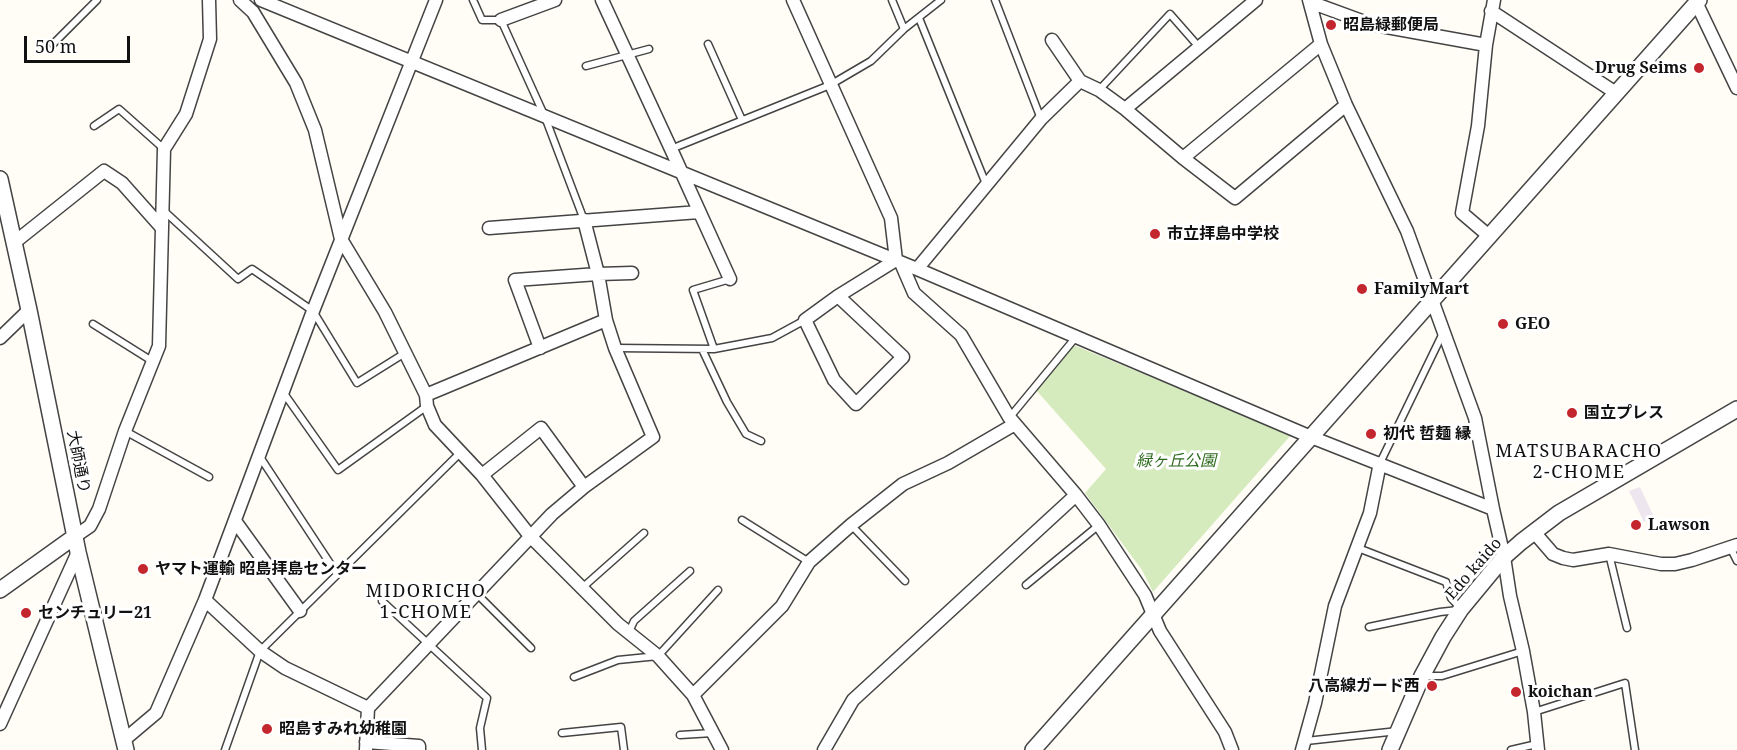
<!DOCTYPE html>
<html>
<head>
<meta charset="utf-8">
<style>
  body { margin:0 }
  #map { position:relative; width:1737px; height:750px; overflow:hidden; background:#fffdf5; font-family:"Noto Serif",serif }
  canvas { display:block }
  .scale { position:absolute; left:24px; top:36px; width:106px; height:27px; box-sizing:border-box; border:3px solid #111; border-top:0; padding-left:8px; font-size:18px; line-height:21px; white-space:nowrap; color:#111; -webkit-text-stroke:4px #fff; paint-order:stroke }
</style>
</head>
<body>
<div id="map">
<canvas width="1737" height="750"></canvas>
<div class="scale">50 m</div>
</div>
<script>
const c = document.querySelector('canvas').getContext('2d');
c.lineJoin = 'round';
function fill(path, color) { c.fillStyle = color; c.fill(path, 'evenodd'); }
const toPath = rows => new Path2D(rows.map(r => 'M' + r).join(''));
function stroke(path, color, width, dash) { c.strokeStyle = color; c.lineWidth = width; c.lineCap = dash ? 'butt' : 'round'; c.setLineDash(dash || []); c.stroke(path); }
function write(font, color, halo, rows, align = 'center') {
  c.font = font + ' "Noto Serif","Noto Sans JP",serif'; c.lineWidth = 6; c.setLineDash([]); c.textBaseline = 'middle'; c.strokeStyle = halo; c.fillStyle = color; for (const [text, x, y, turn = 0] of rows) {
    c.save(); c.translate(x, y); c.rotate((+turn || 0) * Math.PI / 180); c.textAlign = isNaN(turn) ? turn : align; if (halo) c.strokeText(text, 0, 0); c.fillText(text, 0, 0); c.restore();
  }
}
const industrial = toPath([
  [1640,487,1654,517,1644,522,1629,491]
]);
const green = toPath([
  [1071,344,1291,435,1153,592,1142,570,1085,493,1106,469,1036,390]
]);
const service = toPath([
  [473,0,482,20,501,20,545,117,584,220],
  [892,0,904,29],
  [995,0,1041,119],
  [919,18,986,184],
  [53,44,97,0],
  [708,44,742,120],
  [586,66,649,49],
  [1099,90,1170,14,1199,47],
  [94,126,119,109,164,149],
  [671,149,830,85,871,61,904,29,941,0],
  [163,210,238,279,252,269,313,311,357,383,405,353],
  [93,324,152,361],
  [616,348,714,349,772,338,805,320],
  [702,349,727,402,746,434,761,441],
  [714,349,693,290,730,279],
  [283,392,338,470,427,406],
  [1010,417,1076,337],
  [125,431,209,477],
  [260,457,337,574],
  [1380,463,1443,333],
  [742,520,809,562],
  [851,525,905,581],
  [1730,547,1737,561],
  [1358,548,1446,582,1451,598,1461,609],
  [1609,554,1627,628],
  [1026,585,1099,525],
  [582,588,644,533],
  [476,593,531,648],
  [382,601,487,698,480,728,482,750],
  [1369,627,1440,612,1458,610],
  [629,632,634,621,690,571],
  [1425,676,1442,676,1523,651],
  [574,677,618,660,658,656,718,590],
  [1534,712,1625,683,1635,750],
  [562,733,621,727,624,750],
  [680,735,713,733],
  [1306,741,1398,731],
  [225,750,260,651,460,453],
  [1511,750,1537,744]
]);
const minor = toPath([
  [240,0,253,12,296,83,315,130,341,239,385,312,426,395,427,406,435,425,482,475,530,536,618,624,658,656,693,695,722,750],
  [261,0,917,269,1311,437,1493,509,1504,557,1510,596,1523,651,1534,712,1538,750],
  [602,0,671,149,730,279],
  [793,0,891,218,896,260],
  [1309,0,1321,44,1346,105,1407,231,1475,418,1493,509],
  [1695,0,1737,88],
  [1310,2,1370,24,1486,45],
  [1491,11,1616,93],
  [501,20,555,0],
  [1052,40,1080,81,1099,90,1125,109,1183,158,1235,198,1346,105],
  [1125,109,1256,0],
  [1183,158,1321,44],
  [489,228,699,212],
  [1489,236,1462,213,1478,126,1486,45,1494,0],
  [15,242,104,171,122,183,162,228],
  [901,263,914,293,961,335,1009,417,1076,495,1099,525,1145,595,1160,631,1225,732,1232,750],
  [917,269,1041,119,1080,81],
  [838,296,903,357,856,404,834,380,805,320,838,296,896,260],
  [0,338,29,310],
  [540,348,515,280,598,274,632,273],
  [426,395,606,320],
  [482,475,541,428,584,487],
  [235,521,300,611],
  [1534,532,1553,554,1563,558,1573,560,1609,554,1661,564,1675,564,1692,560,1737,545],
  [74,537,90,526,99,509,125,431,159,346,164,149,186,114,210,39,209,0],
  [205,600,260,651,285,668,368,708],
  [693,695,782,606,809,562,851,525,903,484,948,463,1015,424],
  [0,724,78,552],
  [124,740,156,713,205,600,313,311,436,0],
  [366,742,419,746,419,750],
  [366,750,368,708,552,514,584,487,653,437,615,348,606,320,598,274,584,220],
  [824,750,853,700,1076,495],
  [1302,750,1315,703,1335,606,1370,513,1380,463]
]);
const tertiary = toPath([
  [0,179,29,310,78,552,126,750],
  [0,590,74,537],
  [1033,750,1699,0],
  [1390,750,1422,676,1443,637,1461,609,1504,557,1521,542,1559,513,1737,409]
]);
const markers = [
  [1331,25,6,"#c4262e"],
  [1699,68,6,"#c4262e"],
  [1155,234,6,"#c4262e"],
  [1362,289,6,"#c4262e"],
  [1503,324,6,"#c4262e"],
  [1572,413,6,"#c4262e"],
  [1371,434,6,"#c4262e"],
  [1636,525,6,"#c4262e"],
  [143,569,6,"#c4262e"],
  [26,613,6,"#c4262e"],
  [1432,686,6,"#c4262e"],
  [1516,692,6,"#c4262e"],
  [267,729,6,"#c4262e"]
];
const poiNames = [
  ["昭島緑郵便局",1343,25],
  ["Drug Seims",1687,68,"right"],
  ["市立拝島中学校",1167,234],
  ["FamilyMart",1374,289],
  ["GEO",1515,324],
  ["国立プレス",1584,413],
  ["初代 哲麺 縁",1383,434],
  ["Lawson",1648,525],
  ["ヤマト運輸 昭島拝島センター",155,569],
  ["センチュリー21",38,613],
  ["八高線ガード西",1420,686,"right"],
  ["koichan",1528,692],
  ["昭島すみれ幼稚園",279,729]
];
const parkNames = [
  ["緑ヶ丘公園",1176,461]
];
const streetNames = [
  ["大師通り",78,462,79],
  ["Edo kaido",1474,569,-49]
];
const neighbourhoodNames = [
  ["MATSUBARACHO",1579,452],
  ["2-CHOME",1579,473],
  ["MIDORICHO",426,592],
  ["1-CHOME",426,613]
];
fill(industrial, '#eee6ef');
fill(green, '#d5ebbd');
stroke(service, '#444', 9);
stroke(minor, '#444', 15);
stroke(tertiary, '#444', 18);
stroke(service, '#fff', 6);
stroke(minor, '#fff', 12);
stroke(tertiary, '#fff', 15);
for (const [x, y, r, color] of markers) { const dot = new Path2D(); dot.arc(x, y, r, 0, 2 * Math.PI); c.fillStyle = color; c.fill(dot); stroke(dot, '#fff', 2); }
write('bold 16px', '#111', '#fff', poiNames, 'left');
write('italic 16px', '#2f6b1f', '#fff', parkNames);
write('16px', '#111', '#fff', streetNames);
c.letterSpacing = '1.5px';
write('18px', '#111', '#fff', neighbourhoodNames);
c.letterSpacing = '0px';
</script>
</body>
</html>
